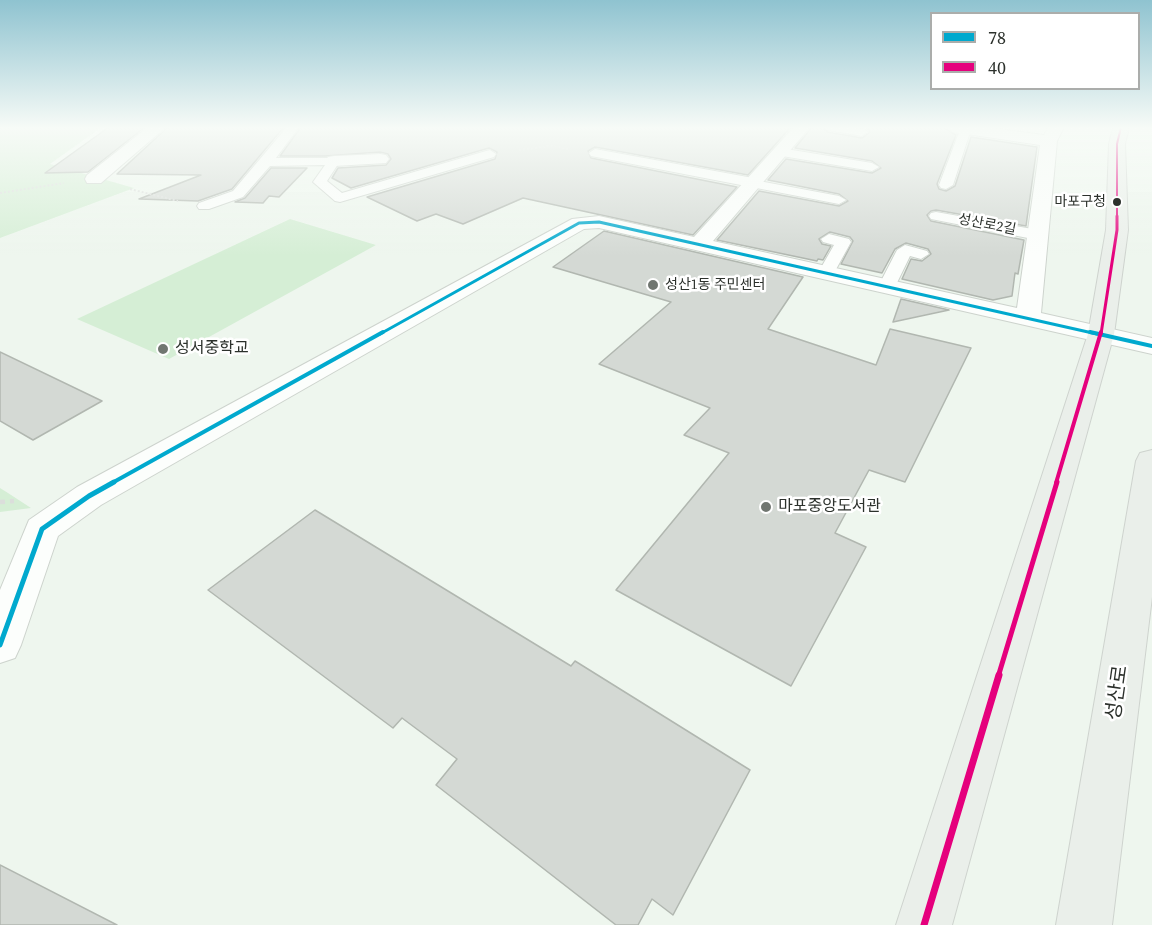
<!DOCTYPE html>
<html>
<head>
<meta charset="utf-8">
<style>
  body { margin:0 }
  #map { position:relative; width:1152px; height:925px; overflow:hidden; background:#eef6ee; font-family:"Source Serif 4",serif }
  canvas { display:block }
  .legend { position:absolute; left:930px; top:12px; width:210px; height:78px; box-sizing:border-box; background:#fff; border:2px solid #abadab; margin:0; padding:8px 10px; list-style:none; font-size:18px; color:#2c312c }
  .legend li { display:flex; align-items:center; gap:12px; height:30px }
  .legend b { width:30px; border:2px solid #abadab }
</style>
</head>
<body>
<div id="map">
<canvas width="1152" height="925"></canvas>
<ul class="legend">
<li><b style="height:8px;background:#00a9ce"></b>78</li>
<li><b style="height:8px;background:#e5007d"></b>40</li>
</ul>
</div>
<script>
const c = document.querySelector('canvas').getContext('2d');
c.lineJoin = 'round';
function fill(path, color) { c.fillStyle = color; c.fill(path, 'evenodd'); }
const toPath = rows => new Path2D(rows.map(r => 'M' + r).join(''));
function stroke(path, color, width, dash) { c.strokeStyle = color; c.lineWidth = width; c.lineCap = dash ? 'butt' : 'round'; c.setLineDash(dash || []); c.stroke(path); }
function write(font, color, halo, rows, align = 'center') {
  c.font = font + ' "Source Serif 4","Noto Sans KR",serif'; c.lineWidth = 5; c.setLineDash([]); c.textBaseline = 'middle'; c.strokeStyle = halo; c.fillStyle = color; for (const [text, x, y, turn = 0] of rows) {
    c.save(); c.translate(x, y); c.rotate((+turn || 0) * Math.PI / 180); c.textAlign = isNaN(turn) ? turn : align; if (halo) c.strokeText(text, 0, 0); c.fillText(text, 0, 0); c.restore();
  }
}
const green = toPath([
  [0,127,102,127,50,164,134,188,0,238],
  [290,219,376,245,169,359,77,319],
  [0,488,8,493,31,508,0,512]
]);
const building = toPath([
  [109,127,145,127,88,172,45,173,109,127],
  [168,127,284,127,232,189,198,201,139,199,201,175,117,174,168,127],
  [301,127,791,127,748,175,595,147,588,151,591,158,737,187,693,235,523,198,463,224,436,214,417,221,367,197,495,159,497,152,489,148,351,188,332,178,338,168,386,165,391,159,388,154,380,152,326,156,280,156,301,127],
  [812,127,820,127,828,132,862,138,870,132,868,128,861,127,943,127,956,135,937,184,939,189,946,191,955,186,971,137,1037,147,1026,226,936,210,931,211,927,215,931,221,1024,240,1018,274,1015,273,1012,296,993,300,902,279,911,259,922,261,931,254,928,249,906,243,895,249,882,273,841,264,853,241,850,237,830,232,819,239,822,244,831,246,823,260,818,259,817,261,717,240,759,191,839,206,848,201,839,194,768,180,786,159,872,173,881,168,872,161,795,148,812,127],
  [271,168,307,168,279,197,269,196,263,203,235,202,245,198,271,168],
  [604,231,803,277,768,329,876,365,890,329,971,348,905,482,869,470,835,533,866,547,791,686,616,590,729,453,684,435,710,408,599,364,671,302,553,267,604,231],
  [901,299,949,310,893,322,901,299],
  [0,352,102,401,33,440,0,421,0,352],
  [315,510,571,666,575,661,750,770,673,915,652,899,638,925,616,925,436,785,457,759,402,718,393,728,208,590,315,510],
  [0,865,117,925,0,925,0,865]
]);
const pathFar1 = toPath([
  [519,150,550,146,568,149],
  [130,189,178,201],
  [0,193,64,183]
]);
const path = toPath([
  [0,502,14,501]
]);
const lane = toPath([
  [287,127,299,127,276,158,339,158,340,161,327,181,342,193,486,151,490,150,496,154,494,157,340,202,335,201,313,182,325,165,270,166,243,197,209,209,199,209,197,206,199,203,233,191,287,127],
  [822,127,850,127,866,130,868,132,862,136,828,130,822,127],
  [961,127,969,127,971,129,953,185,946,189,941,188,939,185,961,127],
  [780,148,872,163,879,167,872,171,776,155,774,152,780,148],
  [595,149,753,178,759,181,839,196,846,200,839,204,591,156,589,153,595,149],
  [936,212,1038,230,1046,235,1038,240,931,219,929,216,931,213,936,212],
  [829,234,849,239,851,242,834,273,832,277,826,278,820,277,818,273,834,245,823,242,821,239,829,234],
  [905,245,927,251,929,254,921,259,910,256,893,291,881,291,878,287,897,250,905,245]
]);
const street = toPath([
  [148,127,166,127,101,183,87,183,85,179,87,175,148,127],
  [794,127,810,127,713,241,1017,308,1040,145,953,132,945,127,984,127,1044,135,1048,127,1064,127,1057,141,1041,313,1152,338,1152,354,599,228,584,229,101,505,58,536,21,645,15,658,0,663,0,590,29,520,77,487,572,219,599,216,694,237,794,127],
  [380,154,386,155,389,159,386,163,334,166,328,165,325,161,328,157,334,156,380,154]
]);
const primary = toPath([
  [1113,127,1129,127,1125,144,1128,230,1114,334,952,925,896,925,1088,334,1106,230,1109,144,1113,127],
  [1152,450,1152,597,1112,925,1056,925,1136,461,1140,453,1152,450]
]);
const bus1Far2 = toPath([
  [380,334,579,223,599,222,1097,334]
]);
const bus1Far1 = toPath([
  [1090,332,1152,346],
  [112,483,383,332]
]);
const bus1 = toPath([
  [0,645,42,529,89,496,114,482]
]);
const bus2Far4 = toPath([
  [1117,218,1117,144,1121,127]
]);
const bus2Far3 = toPath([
  [1101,334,1117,230,1117,216]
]);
const bus2Far2 = toPath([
  [1056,483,1101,332]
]);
const bus2Far1 = toPath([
  [998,677,1057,482]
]);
const bus2 = toPath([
  [924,925,999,675]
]);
const markers = [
  [1117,202,5,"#2c312c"],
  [653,285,6,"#707670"],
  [163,349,6,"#707670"],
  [766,507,6,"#707670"]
];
const busNames = [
  ["마포구청",1106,202]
];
const farStreetnames = [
  ["성산로2길",987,225,11]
];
const farPoinames = [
  ["성산1동 주민센터",665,285]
];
const poiNames = [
  ["성서중학교",175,349],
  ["마포중앙도서관",778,507]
];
const nearStreetnames = [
  ["성산로",1118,693,-82]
];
fill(green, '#d5eed5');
fill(building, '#d4d9d4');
stroke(building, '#b1b7b0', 1.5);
stroke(lane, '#cdd3cd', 2);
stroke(street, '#cdd3cd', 2);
stroke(primary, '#ced3ce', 2);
stroke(pathFar1, '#dbdedb', 2, [2, 2]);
stroke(path, '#dbdedb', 4.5, [5, 5]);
fill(lane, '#fcfefc');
fill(street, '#fcfefc');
fill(primary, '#eaefea');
stroke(bus1Far2, '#00a9ce', 3);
stroke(bus1Far1, '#00a9ce', 4);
stroke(bus1, '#00a9ce', 5);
stroke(bus2Far4, '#e5007d', 2);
stroke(bus2Far3, '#e5007d', 3);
stroke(bus2Far2, '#e5007d', 4);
stroke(bus2Far1, '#e5007d', 5);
stroke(bus2, '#e5007d', 7);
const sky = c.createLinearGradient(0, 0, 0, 256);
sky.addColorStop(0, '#8fc3d0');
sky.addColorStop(0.5, '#f7fbf7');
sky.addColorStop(1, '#f7fbf700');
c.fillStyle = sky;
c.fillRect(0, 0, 1152, 256);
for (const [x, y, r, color] of markers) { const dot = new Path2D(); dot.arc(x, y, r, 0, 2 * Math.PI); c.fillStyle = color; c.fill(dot); stroke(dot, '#fff', 2); }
write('14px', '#2c312c', '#fff', busNames, 'right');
write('14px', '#2c312c', '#fff', farStreetnames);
write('14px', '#2c312c', '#fff', farPoinames, 'left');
write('16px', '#2c312c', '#fff', poiNames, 'left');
write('20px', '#2c312c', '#fff', nearStreetnames);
</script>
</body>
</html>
